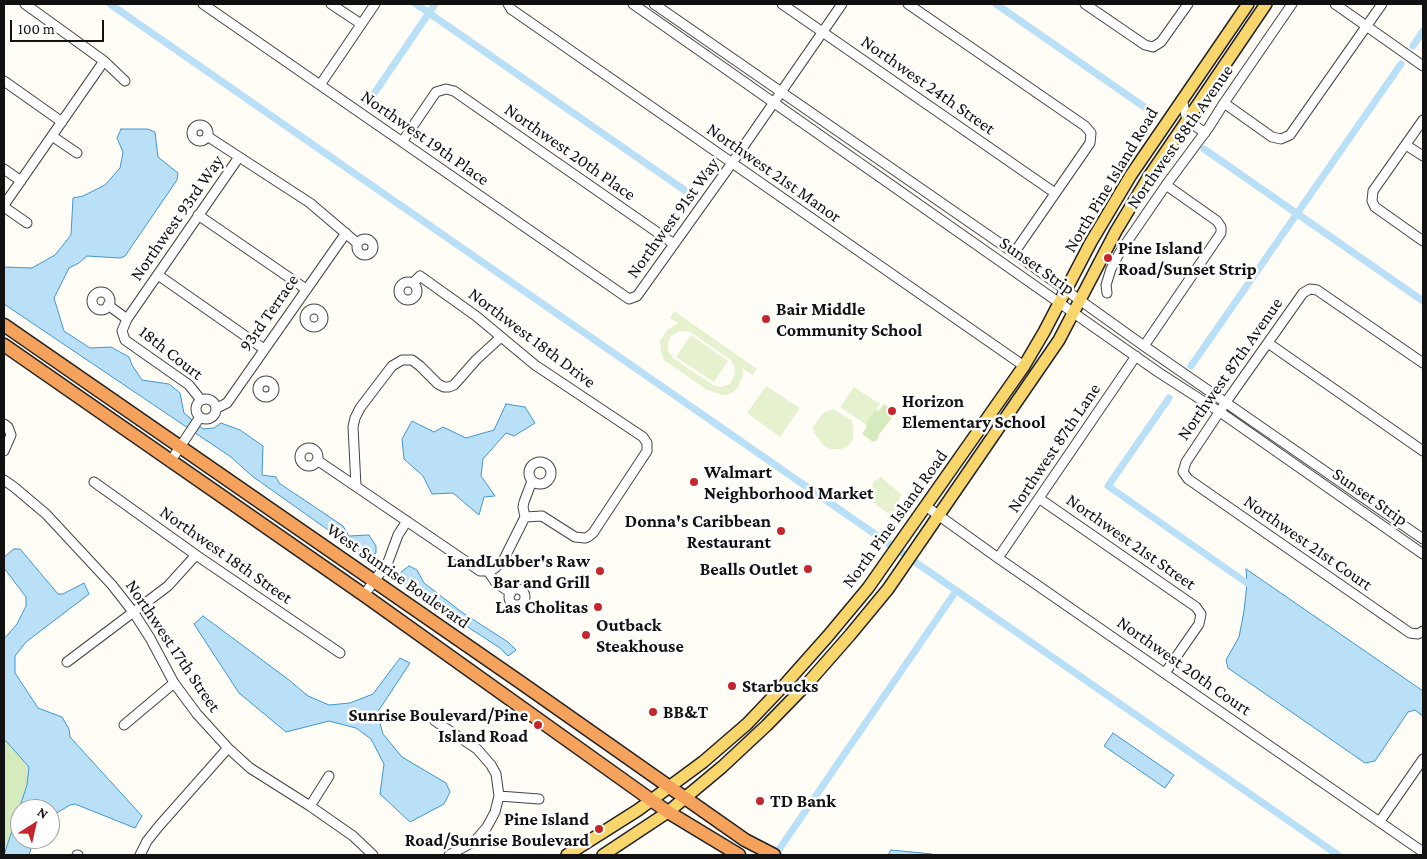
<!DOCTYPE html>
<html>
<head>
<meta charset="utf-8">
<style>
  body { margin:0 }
  #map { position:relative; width:1427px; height:859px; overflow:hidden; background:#fffdf5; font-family:"Crimson Pro",serif }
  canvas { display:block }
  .frame { position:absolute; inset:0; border:5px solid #111; pointer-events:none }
  .north { position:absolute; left:10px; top:799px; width:50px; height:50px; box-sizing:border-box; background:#fff; border:1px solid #a0a0a0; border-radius:50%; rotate:35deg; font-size:14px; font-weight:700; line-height:20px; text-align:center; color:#111 }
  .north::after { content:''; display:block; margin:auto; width:18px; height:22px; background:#c4262e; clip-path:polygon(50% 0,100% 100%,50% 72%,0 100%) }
  .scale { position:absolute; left:10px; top:20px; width:94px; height:22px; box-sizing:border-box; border:2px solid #111; border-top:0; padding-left:6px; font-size:15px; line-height:18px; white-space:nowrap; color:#111; -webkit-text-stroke:4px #fff; paint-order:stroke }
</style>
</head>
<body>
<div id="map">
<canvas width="1427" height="859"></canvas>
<div class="frame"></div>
<div class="north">N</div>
<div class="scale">100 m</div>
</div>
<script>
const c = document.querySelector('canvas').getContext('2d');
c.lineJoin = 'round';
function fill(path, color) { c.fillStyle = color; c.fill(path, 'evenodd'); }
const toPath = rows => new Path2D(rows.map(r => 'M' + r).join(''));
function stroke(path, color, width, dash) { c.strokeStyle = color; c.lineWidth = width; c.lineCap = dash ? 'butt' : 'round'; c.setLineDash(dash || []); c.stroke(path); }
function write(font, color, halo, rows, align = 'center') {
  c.font = font + ' "Crimson Pro",serif'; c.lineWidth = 5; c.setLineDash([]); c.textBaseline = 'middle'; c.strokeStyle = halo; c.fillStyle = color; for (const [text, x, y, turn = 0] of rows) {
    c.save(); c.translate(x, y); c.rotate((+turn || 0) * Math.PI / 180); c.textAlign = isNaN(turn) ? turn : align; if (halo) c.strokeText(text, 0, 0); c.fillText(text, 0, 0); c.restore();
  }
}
const green = toPath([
  [884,404,894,411,894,415,878,436,879,437,876,441,873,442,862,434,867,427,865,424,875,409,879,411],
  [4,741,6,741,29,766,27,785,4,853]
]);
const pitch = toPath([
  [674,311,757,369,753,375,743,369,743,376,737,389,728,395,723,395,707,390,664,360,661,353,660,341,667,330,678,323,670,318],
  [679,331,690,332,731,360,734,365,735,373,730,384,720,387,713,385,673,358,668,350,668,344,671,336],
  [691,335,728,361,714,382,676,357],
  [766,386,800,408,780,437,747,413],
  [854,387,880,404,865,424,840,407],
  [833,409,851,420,853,426,853,439,849,445,842,449,830,449,823,445,814,433,813,427,823,413],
  [881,477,901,494,897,508,893,512,887,513,875,504,873,500,871,488,874,481]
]);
const water = toPath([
  [121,129,148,129,155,132,158,157,178,173,177,180,125,256,120,258,87,256,79,263,69,268,54,298,64,331,90,348,111,347,129,357,132,365,142,380,169,384,180,393,184,413,203,429,214,428,221,423,240,430,263,446,262,475,276,477,279,483,343,526,349,536,369,535,376,546,376,553,369,557,362,554,252,476,231,457,4,304,4,267,32,268,55,255,71,235,73,198,83,196,105,185,120,168,123,152,117,138,121,129],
  [506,404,525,407,535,423,514,436,506,433,483,459,481,476,495,496,484,497,479,515,453,493,432,494,423,476,404,459,402,439,412,421,434,432,443,427,466,438,494,430,506,404],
  [14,549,20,549,58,594,63,594,84,583,89,594,26,642,15,656,15,673,38,708,62,717,69,729,70,737,142,816,135,828,75,804,70,805,50,817,50,809,20,809,20,839,34,839,29,855,4,855,27,785,29,767,6,741,4,741,4,639,17,624,26,606,26,597,4,568,4,557,14,549],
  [409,566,417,570,424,583,463,613,508,642,516,650,508,656,500,648,405,586,398,579,401,572,409,566],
  [1246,569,1423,691,1423,716,1415,710,1408,712,1375,761,1365,763,1228,668,1226,660,1239,637,1244,611,1247,583,1246,569],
  [203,616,289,680,308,696,329,705,350,703,373,694,400,658,410,663,377,713,383,734,402,757,446,783,450,792,444,804,410,822,380,794,384,764,371,739,356,728,329,721,286,732,239,693,194,624,203,616],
  [1113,733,1174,775,1165,788,1104,746,1113,733],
  [891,850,932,854,932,855,888,855,891,850]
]);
const canal = toPath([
  [110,4,1338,855],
  [416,4,693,196],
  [996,4,1153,113],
  [1413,46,1423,31],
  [367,104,435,4],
  [1204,149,1423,301],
  [1191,366,1401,64],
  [1169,398,1108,486,1254,588],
  [778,851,956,591]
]);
const minor = toPath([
  [25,4,104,61,125,81],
  [203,4,629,299,637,296,732,163,842,4],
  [331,4,361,24],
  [508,4,511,9,1024,366],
  [633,4,1158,372,1220,412,1423,554],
  [654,4,1014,253,1144,346,1423,539],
  [782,4,1055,193],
  [908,4,1085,126,1091,133,1090,143,1014,253],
  [1085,4,1145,45,1153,47,1161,42,1188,4],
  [1335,4,1423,66],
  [4,81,62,122],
  [320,85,375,4],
  [1182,99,1187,120,1205,133],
  [1224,103,1272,137,1281,139,1290,135,1382,4],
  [1423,120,1373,191,1372,201,1375,207,1423,241],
  '192 133a8 8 0 1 1 16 0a8 8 0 1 1-16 0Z',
  [52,136,77,153],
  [207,136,310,203,357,243],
  [402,142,436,92,446,89,454,91,674,244],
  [1406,145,1423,156],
  [4,169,21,181],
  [4,205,104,61],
  [4,207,27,223],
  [198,215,306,289],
  '357 247a8 8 0 1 1 16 0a8 8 0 1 1-16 0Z',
  [158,275,264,349],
  '399 291a9 9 0 1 1 18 0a9 9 0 1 1-18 0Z',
  [413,283,420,276,476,316,535,365,643,437,647,443,647,451,593,533,588,537,585,538,575,537,542,516,525,517],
  '92 301a9 9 0 1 1 18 0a9 9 0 1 1-18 0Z',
  [1107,293,1106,285,1111,269,1120,252,1166,185,1209,127,1224,103,1292,4],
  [108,305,127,319],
  '305 318a9 9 0 1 1 18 0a9 9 0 1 1-18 0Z',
  [1268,343,1423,451],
  [1144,346,1221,233,1221,227,1217,221,1166,185],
  [1423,363,1317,290,1310,289,1303,293,1226,402,1186,462,1183,472,1188,479,1410,633,1418,634,1423,631],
  '258 389a8 8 0 1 1 16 0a8 8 0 1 1-16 0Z',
  '196 409a10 10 0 1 1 20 0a10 10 0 1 1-20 0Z',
  [201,400,189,385,125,340,122,331,127,319,239,157],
  [217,408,227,403,346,233],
  [4,424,8,427,11,435,4,451],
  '300 457a9 9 0 1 1 18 0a9 9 0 1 1-18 0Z',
  [317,460,480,571,488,571,496,583,511,593],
  '529 473a11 11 0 1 1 22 0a11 11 0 1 1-22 0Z',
  [170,462,200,417],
  [4,480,14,487,46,514,112,585,134,613,150,638,174,683,197,714,228,748,250,768,310,806,353,836,373,855],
  [94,482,196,555,340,653],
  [356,486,353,427,355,418,360,408,392,366,402,360,412,360,420,366,438,384,444,387,449,387,454,385,476,360,501,337],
  [1040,499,1196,607,1201,614,1199,624,1165,673],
  [927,507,998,558,1423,852],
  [998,558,1136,356],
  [488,571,495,568,504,559,525,517,523,507,524,502,532,481],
  '509 597a8 8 0 1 1 16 0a8 8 0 1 1-16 0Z',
  [364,595,388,562,398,535,407,521],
  [67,662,168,586,196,555],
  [435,721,477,749,491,765,496,774,499,796,495,812,487,827,475,841,449,855],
  [124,725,174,683],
  [499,796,539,799],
  [310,806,329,776],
  [1380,821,1423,759],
  [77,855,78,855],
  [140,855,147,841,159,826,228,748]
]);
const major = toPath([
  [567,855,638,810,703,762,747,724,788,681,828,636,868,588,1024,366,1044,332,1091,242,1131,175,1248,4],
  [603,855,668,812,722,767,767,725,807,684,850,635,888,589,1059,340,1116,231,1148,178,1266,4]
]);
const highway = toPath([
  [4,325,520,682,745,840,774,855],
  [4,345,364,595,668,812,739,855]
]);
const markers = [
  [1108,258,5,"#c4262e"],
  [766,319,5,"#c4262e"],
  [892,411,5,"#c4262e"],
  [694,482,5,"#c4262e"],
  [781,531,5,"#c4262e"],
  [808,569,5,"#c4262e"],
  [600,571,5,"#c4262e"],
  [598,607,5,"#c4262e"],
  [586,635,5,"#c4262e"],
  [732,686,5,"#c4262e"],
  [653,712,5,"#c4262e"],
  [538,725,5,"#c4262e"],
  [760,801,5,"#c4262e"],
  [599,829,5,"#c4262e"]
];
const streetNames = [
  ["Northwest 24th Street",928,85,35],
  ["Northwest 88th Avenue",1180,137,-55],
  ["Northwest 19th Place",425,138,35],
  ["Northwest 20th Place",570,152,35],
  ["Northwest 21st Manor",774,173,35],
  ["North Pine Island Road",1111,180,-59],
  ["Northwest 93rd Way",177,218,-55],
  ["Northwest 91st Way",673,218,-54],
  ["Sunset Strip",1037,266,35],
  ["93rd Terrace",269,313,-55],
  ["Northwest 18th Drive",532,338,37],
  ["18th Court",171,353,38],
  ["Northwest 87th Avenue",1230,369,-55],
  ["Northwest 87th Lane",1054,448,-56],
  ["Sunset Strip",1370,497,35],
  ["North Pine Island Road",895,519,-54],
  ["Northwest 21st Street",1131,542,35],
  ["Northwest 21st Court",1308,543,35],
  ["Northwest 18th Street",226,555,35],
  ["West Sunrise Boulevard",398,576,35],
  ["Northwest 17th Street",173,646,56],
  ["Northwest 20th Court",1184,666,35]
];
const poiNames = [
  ["Pine Island",1118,248],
  ["Road/Sunset Strip",1118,269],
  ["Bair Middle",776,309],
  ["Community School",776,330],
  ["Horizon",902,401],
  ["Elementary School",902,422],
  ["Walmart",704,472],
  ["Neighborhood Market",704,493],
  ["Donna's Caribbean",771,521,"right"],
  ["Restaurant",771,542,"right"],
  ["LandLubber's Raw",590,561,"right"],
  ["Bar and Grill",590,582,"right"],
  ["Bealls Outlet",798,569,"right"],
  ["Las Cholitas",588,607,"right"],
  ["Outback",596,625],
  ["Steakhouse",596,646],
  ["Starbucks",742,686],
  ["BB&T",663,712],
  ["Sunrise Boulevard/Pine",528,715,"right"],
  ["Island Road",528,736,"right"],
  ["TD Bank",770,801],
  ["Pine Island",589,819,"right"],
  ["Road/Sunrise Boulevard",589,840,"right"]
];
fill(green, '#d5ebbd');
fill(pitch, '#e6f2cf');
fill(water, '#b9e0f7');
stroke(water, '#3f96cf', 1);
stroke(canal, '#b9e0f7', 7);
stroke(minor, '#444', 11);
stroke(major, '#222', 14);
stroke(highway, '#222', 15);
stroke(minor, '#fff', 9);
stroke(major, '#f9d66b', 11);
stroke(highway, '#f5a25d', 12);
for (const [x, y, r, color] of markers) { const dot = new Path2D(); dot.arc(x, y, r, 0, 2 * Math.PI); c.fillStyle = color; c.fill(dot); stroke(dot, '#fff', 2); }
write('18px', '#111', '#fff', streetNames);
write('bold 18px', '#111', '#fff', poiNames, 'left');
</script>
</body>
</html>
